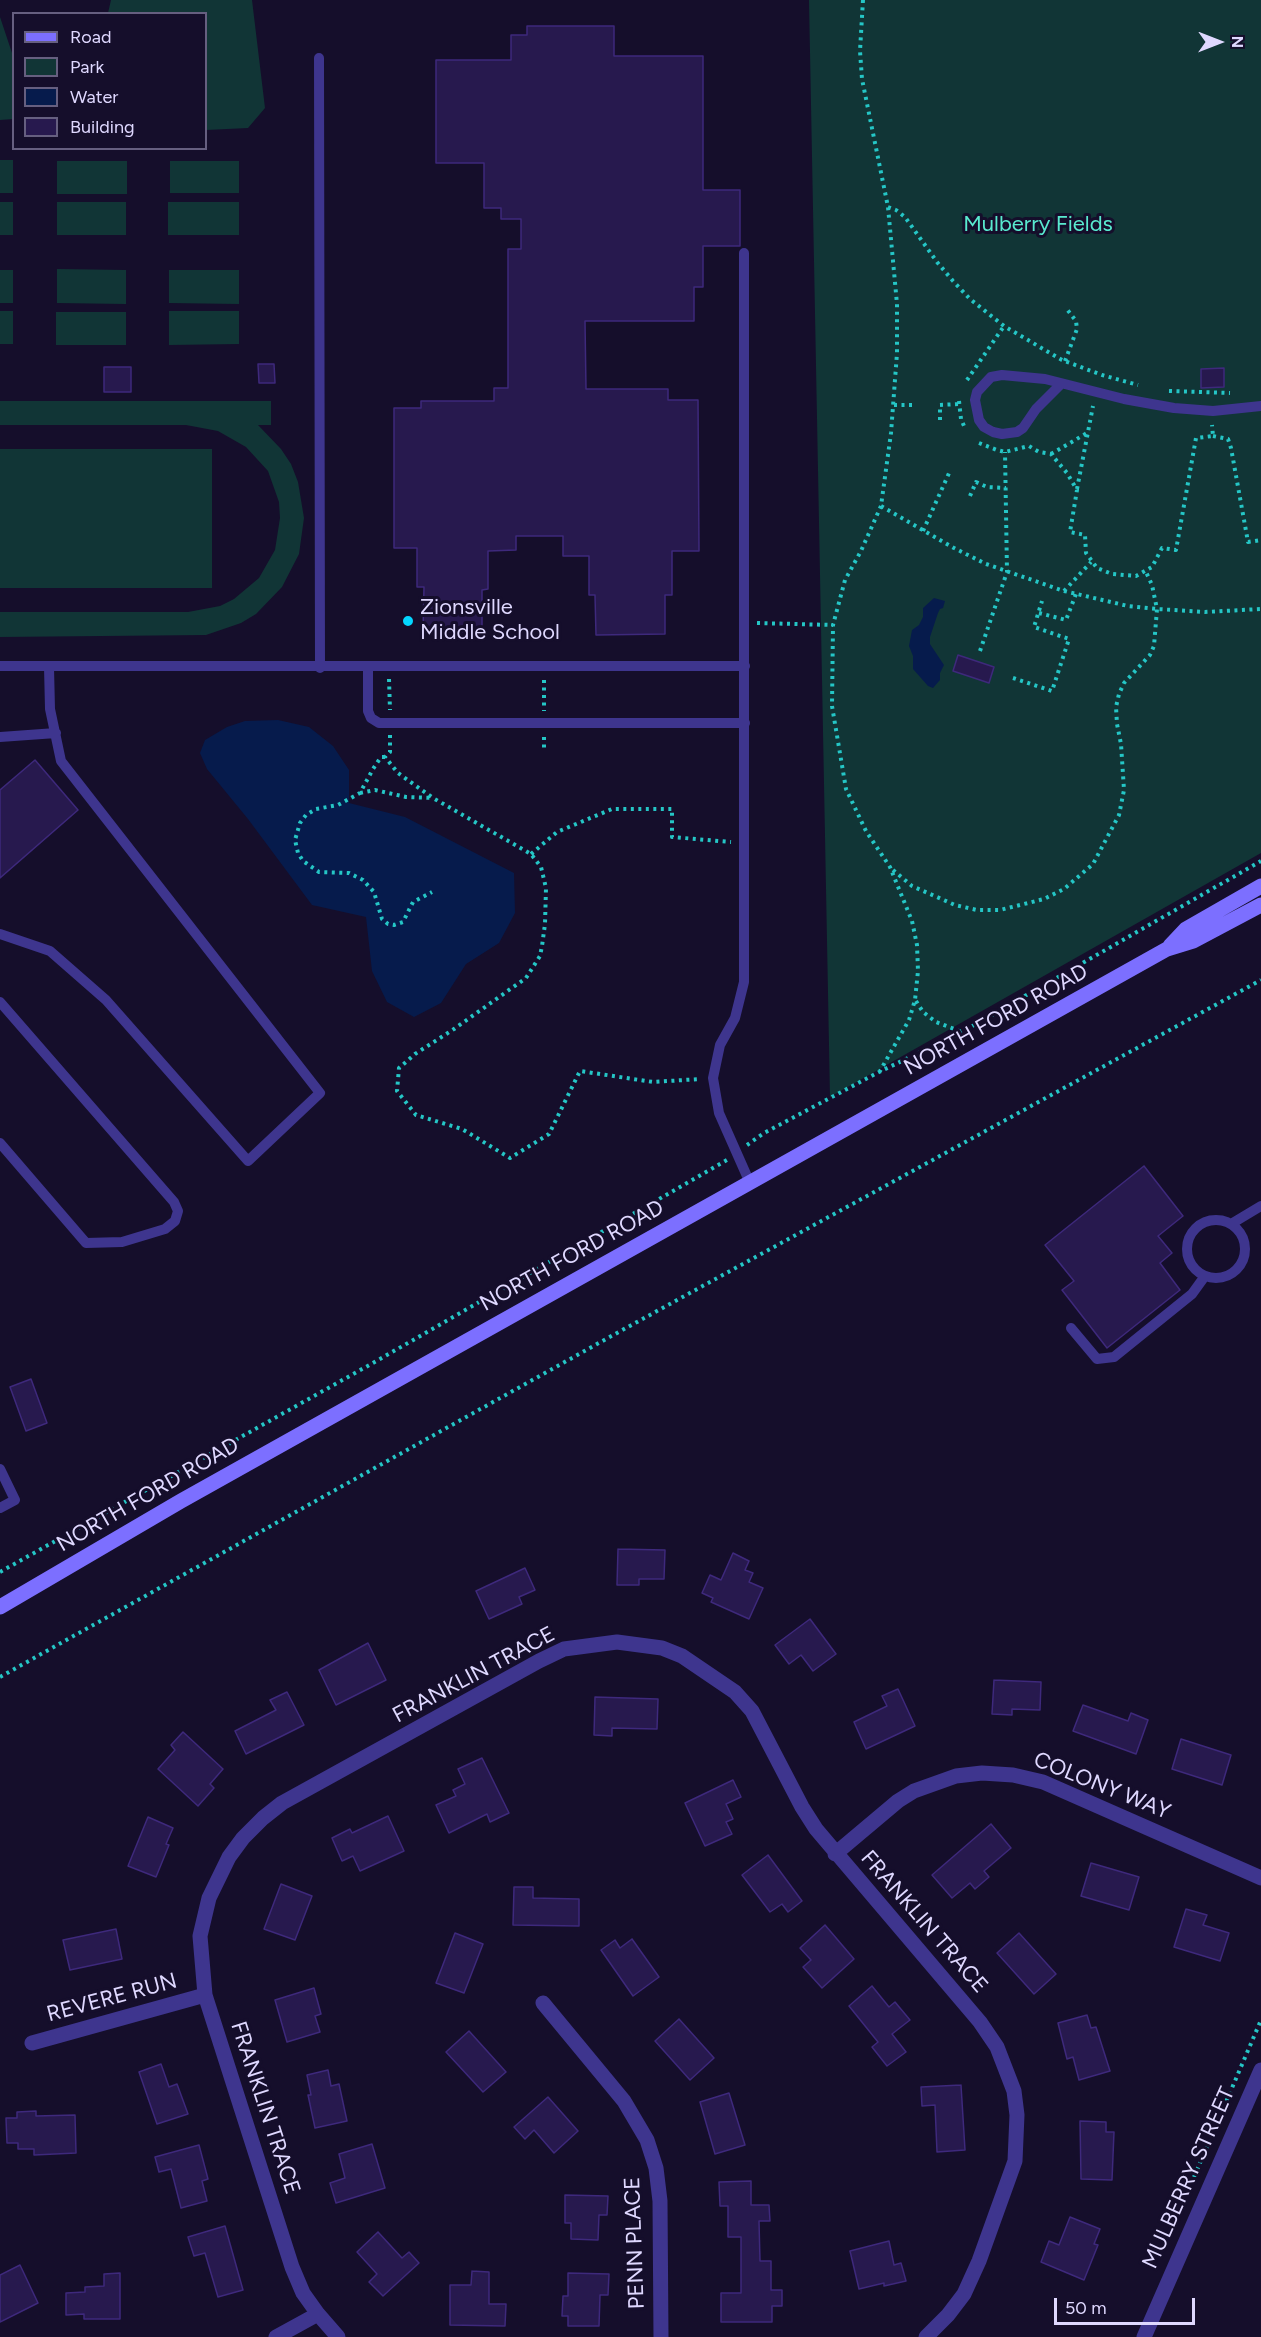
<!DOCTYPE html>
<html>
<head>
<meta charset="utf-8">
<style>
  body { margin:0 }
  #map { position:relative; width:1261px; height:2337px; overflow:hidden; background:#150e2b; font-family:Figtree,sans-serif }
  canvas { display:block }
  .legend { position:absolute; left:12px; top:12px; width:195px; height:138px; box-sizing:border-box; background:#150e2b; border:2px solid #665f80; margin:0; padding:8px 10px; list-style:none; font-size:18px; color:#dfd8ff }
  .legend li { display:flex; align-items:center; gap:12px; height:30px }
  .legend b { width:30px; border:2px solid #665f80 }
  .north { position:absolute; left:1189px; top:12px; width:60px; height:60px; -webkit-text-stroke:4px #150e2b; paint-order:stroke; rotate:90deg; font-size:16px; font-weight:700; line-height:24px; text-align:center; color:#dfd8ff }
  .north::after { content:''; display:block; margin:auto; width:21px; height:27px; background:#dfd8ff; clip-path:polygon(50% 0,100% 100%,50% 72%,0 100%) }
  .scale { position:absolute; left:1054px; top:2298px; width:141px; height:27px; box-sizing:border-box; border:3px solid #dfd8ff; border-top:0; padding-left:8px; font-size:18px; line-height:21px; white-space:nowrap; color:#dfd8ff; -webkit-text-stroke:4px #150e2b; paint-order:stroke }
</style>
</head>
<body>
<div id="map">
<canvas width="1261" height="2337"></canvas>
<ul class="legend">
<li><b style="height:8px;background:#7c6fff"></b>Road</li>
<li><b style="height:16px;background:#113536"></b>Park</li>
<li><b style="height:16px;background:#061b4c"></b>Water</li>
<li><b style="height:16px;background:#27194e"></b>Building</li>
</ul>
<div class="north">N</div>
<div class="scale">50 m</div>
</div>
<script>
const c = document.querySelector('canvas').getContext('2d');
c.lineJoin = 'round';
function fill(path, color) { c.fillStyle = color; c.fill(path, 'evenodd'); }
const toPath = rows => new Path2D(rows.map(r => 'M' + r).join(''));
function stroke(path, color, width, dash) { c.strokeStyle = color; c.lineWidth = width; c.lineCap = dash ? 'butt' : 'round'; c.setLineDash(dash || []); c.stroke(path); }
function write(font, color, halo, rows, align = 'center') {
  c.font = font + ' Figtree,sans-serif'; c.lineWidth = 6; c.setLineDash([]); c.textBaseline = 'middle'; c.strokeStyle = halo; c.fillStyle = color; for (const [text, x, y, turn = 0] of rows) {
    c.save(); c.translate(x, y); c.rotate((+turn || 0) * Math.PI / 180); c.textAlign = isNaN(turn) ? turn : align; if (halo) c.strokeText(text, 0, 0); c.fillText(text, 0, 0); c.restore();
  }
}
const green = toPath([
  [111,0,252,0,265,108,248,128,206,130,206,14,108,13],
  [809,0,1261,0,1261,853,830,1097],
  [0,17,12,53,13,119,0,120],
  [0,160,13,160,13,193,0,193],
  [57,161,127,161,127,194,57,194],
  [170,161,239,161,239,193,170,193],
  [0,202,13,202,13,235,0,235],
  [57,202,126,202,126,235,57,235],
  [168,202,239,202,239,235,168,235],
  [57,269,126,270,126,304,57,303],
  [0,270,13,270,13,303,0,303],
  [169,270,239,270,239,304,169,303],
  [0,311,13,311,13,344,0,344],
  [169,311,239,311,239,344,169,345],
  [56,312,126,312,126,345,56,345],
  [0,401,271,401,271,425,258,425,281,449,291,464,298,482,304,518,299,554,282,587,256,614,241,623,206,635,0,637,0,612,188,612,220,606,234,599,259,578,275,550,280,518,279,502,268,471,246,447,218,431,186,425,0,425],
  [0,449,212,449,212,588,0,588]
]);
const water = toPath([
  [934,598,945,601,943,608,940,609,938,613,930,637,930,644,944,665,940,673,940,680,933,688,928,686,913,669,913,656,909,646,912,630,919,625,923,617,923,608],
  [278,720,309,727,333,746,349,770,349,803,405,817,514,873,515,913,499,943,466,964,441,1003,414,1017,387,1002,372,971,366,917,312,905,248,819,207,769,200,753,205,740,227,727,245,721]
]);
const building = toPath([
  [527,26,614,26,614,56,703,56,703,190,740,190,740,246,703,246,703,287,694,287,694,321,585,321,586,389,668,389,668,400,698,400,699,551,672,551,672,595,665,595,665,634,596,635,595,595,589,595,589,556,563,556,563,536,516,536,516,550,488,551,488,589,482,590,482,632,423,632,424,587,417,587,417,548,394,548,394,408,421,408,421,401,494,401,494,388,508,388,508,249,521,249,521,219,501,219,501,208,484,208,484,163,436,163,436,60,511,60,511,35,527,35,527,26],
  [258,364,274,364,275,383,259,383,258,364],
  [104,367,131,367,131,392,104,392,104,367],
  [1224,368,1224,387,1201,388,1201,369,1224,368],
  [958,655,994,667,989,683,953,671,958,655],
  [35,760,78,810,0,878,0,790,35,760],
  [1144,1166,1183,1216,1158,1236,1172,1253,1160,1263,1180,1290,1107,1348,1062,1290,1074,1281,1045,1245,1144,1166],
  [31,1379,47,1423,26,1431,10,1387,31,1379],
  [618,1549,665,1550,664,1579,639,1579,639,1585,617,1585,618,1549],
  [733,1553,749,1561,745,1570,753,1573,749,1582,763,1588,749,1619,711,1602,713,1598,702,1593,710,1575,721,1580,733,1553],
  [525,1568,535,1590,519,1597,522,1604,489,1619,476,1591,525,1568],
  [810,1619,836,1654,813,1671,801,1655,789,1664,775,1645,810,1619],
  [368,1643,386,1680,336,1705,319,1670,368,1643],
  [994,1680,1041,1682,1040,1710,1012,1709,1012,1715,992,1714,994,1680],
  [898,1689,915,1726,866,1749,854,1722,887,1706,882,1696,898,1689],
  [287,1692,304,1725,246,1754,235,1731,276,1710,270,1700,287,1692],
  [595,1697,658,1699,657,1729,612,1728,612,1736,594,1735,595,1697],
  [1083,1705,1128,1721,1131,1713,1148,1720,1136,1754,1073,1731,1083,1705],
  [183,1732,223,1769,210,1784,214,1788,198,1806,158,1769,175,1750,171,1745,183,1732],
  [1181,1739,1231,1755,1222,1785,1172,1769,1181,1739],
  [482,1758,509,1813,490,1822,487,1814,449,1833,436,1805,456,1796,453,1790,465,1784,458,1769,482,1758],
  [733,1780,741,1797,726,1804,733,1819,726,1822,732,1834,705,1846,685,1803,733,1780],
  [388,1816,404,1851,360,1871,353,1856,342,1861,332,1838,350,1829,352,1833,388,1816],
  [148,1817,173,1828,166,1844,169,1845,156,1877,128,1866,148,1817],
  [991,1824,1011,1848,984,1871,989,1877,975,1889,970,1883,952,1898,932,1875,991,1824],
  [768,1855,802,1901,788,1912,782,1904,770,1912,742,1875,768,1855],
  [1091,1863,1139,1877,1129,1910,1081,1896,1091,1863],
  [281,1884,312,1896,295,1940,264,1929,281,1884],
  [514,1887,533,1887,533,1898,579,1899,579,1926,513,1925,514,1887],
  [1186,1909,1207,1915,1203,1925,1229,1933,1220,1961,1174,1947,1186,1909],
  [825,1925,854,1959,822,1988,803,1967,811,1960,800,1948,825,1925],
  [116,1929,122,1959,70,1970,63,1940,116,1929],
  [455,1933,483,1944,464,1993,436,1983,455,1933],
  [1019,1933,1056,1974,1034,1994,997,1953,1019,1933],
  [632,1939,659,1977,633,1996,601,1950,615,1940,620,1948,632,1939],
  [872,1986,889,2007,895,2002,910,2020,892,2034,906,2052,887,2066,872,2047,878,2042,849,2006,872,1986],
  [314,1988,321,2014,315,2016,320,2032,287,2042,275,2000,314,1988],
  [1087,2015,1091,2028,1096,2027,1110,2071,1079,2080,1073,2057,1067,2059,1058,2023,1087,2015],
  [679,2019,714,2058,690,2080,655,2041,679,2019],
  [469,2031,506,2072,483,2092,446,2052,469,2031],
  [161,2064,169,2087,177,2084,188,2114,157,2124,139,2072,161,2064],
  [328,2070,331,2086,339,2084,347,2121,315,2128,308,2095,311,2095,307,2075,328,2070],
  [961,2085,965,2150,937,2152,935,2105,922,2106,921,2087,961,2085],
  [729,2093,745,2145,715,2154,700,2102,729,2093],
  [548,2097,578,2131,554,2153,534,2130,525,2139,514,2127,548,2097],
  [36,2111,36,2116,75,2115,76,2153,34,2155,34,2149,18,2149,18,2143,7,2143,6,2118,17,2118,17,2112,36,2111],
  [1080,2121,1106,2122,1106,2132,1114,2132,1112,2180,1081,2179,1080,2121],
  [372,2144,385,2188,336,2203,330,2183,345,2178,339,2154,372,2144],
  [199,2145,208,2179,202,2181,207,2201,181,2208,171,2169,159,2172,155,2157,199,2145],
  [751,2181,751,2205,769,2205,770,2221,759,2221,760,2261,771,2261,771,2290,782,2290,782,2306,772,2306,772,2322,721,2322,721,2293,741,2293,741,2237,728,2237,728,2206,720,2206,719,2182,751,2181],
  [565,2195,608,2196,607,2215,599,2215,598,2240,571,2239,571,2223,565,2223,565,2195],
  [1070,2217,1100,2229,1094,2244,1098,2245,1084,2280,1041,2262,1049,2241,1059,2245,1070,2217],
  [225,2226,243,2290,218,2297,205,2253,194,2256,188,2237,225,2226],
  [378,2232,402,2258,409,2252,419,2263,383,2296,369,2282,377,2274,357,2252,378,2232],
  [889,2241,894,2265,901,2263,906,2281,884,2286,884,2283,859,2289,850,2251,889,2241],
  [20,2265,38,2303,0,2322,0,2275,20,2265],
  [472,2271,489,2272,489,2304,506,2304,505,2326,450,2325,450,2285,471,2285,472,2271],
  [120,2273,120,2319,84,2319,84,2314,66,2315,66,2293,85,2292,85,2287,104,2286,104,2274,120,2273],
  [568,2273,609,2274,608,2295,600,2295,599,2326,568,2326,568,2316,562,2316,563,2296,568,2296,568,2273]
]);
const path = toPath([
  [863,0,860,51,862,79,888,207,897,304,897,353,891,433,881,506,861,551,845,580,833,625,832,706,846,789,866,831,890,867,912,921,917,945,918,971,915,1000,909,1020,880,1071],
  [888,207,896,210,905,217,937,262,953,281,970,299,1004,326,1062,360,1102,375,1138,385],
  [1065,361,1077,329,1076,321,1066,308],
  [967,380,1004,326],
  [1169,391,1230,393],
  [959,401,961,419,964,426],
  [894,405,913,405],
  [940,420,940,405,959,404],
  [1213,436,1228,439,1231,448,1248,542,1261,540],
  [979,443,997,450,1005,452,1029,446,1039,452,1051,454,1067,473,1077,490,1070,532,1085,535,1086,553,1097,568,1112,574,1136,576,1152,567,1162,548,1176,550,1196,438,1213,436,1212,425],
  [1051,454,1087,433],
  [1077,489,1093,406],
  [970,496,976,482,987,487,1006,488],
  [881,506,954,548,986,564,1064,591,1128,606,1157,609,1205,612,1261,609],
  [923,531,950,471],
  [1064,591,1091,562],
  [1039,613,1066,620,1076,594],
  [757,623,833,625],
  [980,651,1007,572,1005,452],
  [1013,678,1052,691,1069,639,1034,627,1042,601],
  [389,679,390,710],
  [544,680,544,711],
  [390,735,390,752,385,757,398,773,433,798,531,854,541,867,546,888,545,924,542,946,540,956,526,978,454,1029,415,1054,399,1068,397,1091,416,1115,462,1129,510,1158,549,1134,580,1071,653,1082,700,1079],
  [544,737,544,750],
  [385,757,381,757,373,769,360,793,338,805,316,809,306,815,300,823,295,840,298,853,303,861,319,872,349,873,363,880,374,892,382,919,388,924,394,925,403,922,413,902,432,892],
  [360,793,375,790,406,797,433,798],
  [531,854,557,832,612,809,672,809,672,837,731,842],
  [893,870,912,886,955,905,977,910,1000,910,1044,899,1064,889,1093,864,1119,815,1124,790,1121,744,1117,724,1116,707,1119,694,1124,683,1150,655,1154,646,1157,609,1152,585,1146,572],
  [916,1001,923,1012,936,1022,962,1032],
  [747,1145,764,1133,879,1072,962,1032,1261,861],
  [0,1572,380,1359,727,1160],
  [0,1677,606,1339,1261,980],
  [1194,2177,1261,2020]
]);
const service = toPath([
  [319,58,320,668],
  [744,253,744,982,735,1018,720,1045,713,1078,719,1113,750,1183],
  [1061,384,1036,409,1023,428,1017,432,1002,434,993,432,984,427,979,420,975,400,977,392,991,377,1002,375,1045,379,1124,399,1174,408,1213,411,1261,406],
  [0,666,745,666],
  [368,666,368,711,371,718,379,723,745,723],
  [0,737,56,733],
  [0,934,50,951,106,1000,248,1161,320,1093,61,761,50,709,49,667],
  [0,1002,174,1202,178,1211,175,1221,165,1229,122,1242,86,1243,0,1143],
  '1187 1249a29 29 0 1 1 58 0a29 29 0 1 1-58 0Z',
  [1231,1224,1261,1206],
  [1071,1328,1097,1359,1114,1357,1192,1294,1205,1276],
  [0,1469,15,1500,0,1508]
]);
const minor = toPath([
  [835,1854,898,1801,914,1791,956,1776,982,1773,1013,1775,1043,1782,1261,1878],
  [543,2003,624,2101,647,2140,656,2168,660,2201,661,2337],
  [32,2043,205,1995],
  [276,2337,318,2314],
  [338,2337,318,2314,303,2293,292,2267,205,1995,200,1936,209,1898,229,1857,243,1838,263,1818,282,1803,539,1661,564,1649,617,1642,662,1648,682,1656,735,1692,752,1711,802,1807,816,1829,980,2022,997,2047,1014,2091,1017,2115,1015,2161,979,2261,964,2294,948,2315,926,2337]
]);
const tertiary = toPath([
  [1144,2337,1261,2070]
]);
const secondary = toPath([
  [1170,946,1186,929,1261,886],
  [0,1607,181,1501,1167,949,1193,941,1261,905]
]);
const markers = [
  [408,621,6,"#04d6ff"]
];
const parkNames = [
  ["Mulberry Fields",1038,225]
];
const poiNames = [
  ["Zionsville",420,608],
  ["Middle School",420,633]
];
const streetNames = [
  ["NORTH FORD ROAD",996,1020,-29],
  ["NORTH FORD ROAD",572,1256,-29],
  ["NORTH FORD ROAD",148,1495,-30],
  ["FRANKLIN TRACE",474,1675,-28],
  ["COLONY WAY",1102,1786,22],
  ["FRANKLIN TRACE",924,1922,49],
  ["REVERE RUN",112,1998,-15],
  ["FRANKLIN TRACE",265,2108,72],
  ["MULBERRY STREET",1189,2178,-66],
  ["PENN PLACE",635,2243,-92]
];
fill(green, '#113536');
fill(water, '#061b4c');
fill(building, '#27194e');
stroke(building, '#3e297c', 1.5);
stroke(path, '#25c6c6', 4, [3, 4.5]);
stroke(service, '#3e358e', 10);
stroke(minor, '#3e358e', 15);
stroke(tertiary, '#3e358e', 15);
stroke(secondary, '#7c6fff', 15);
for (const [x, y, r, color] of markers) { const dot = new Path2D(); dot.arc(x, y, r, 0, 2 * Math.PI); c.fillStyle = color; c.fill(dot); stroke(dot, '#150e2b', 2); }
write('22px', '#59eacf', '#150e2b', parkNames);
write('22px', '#dfd8ff', '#150e2b', poiNames, 'left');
write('22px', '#dfd8ff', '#150e2b', streetNames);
</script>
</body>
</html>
